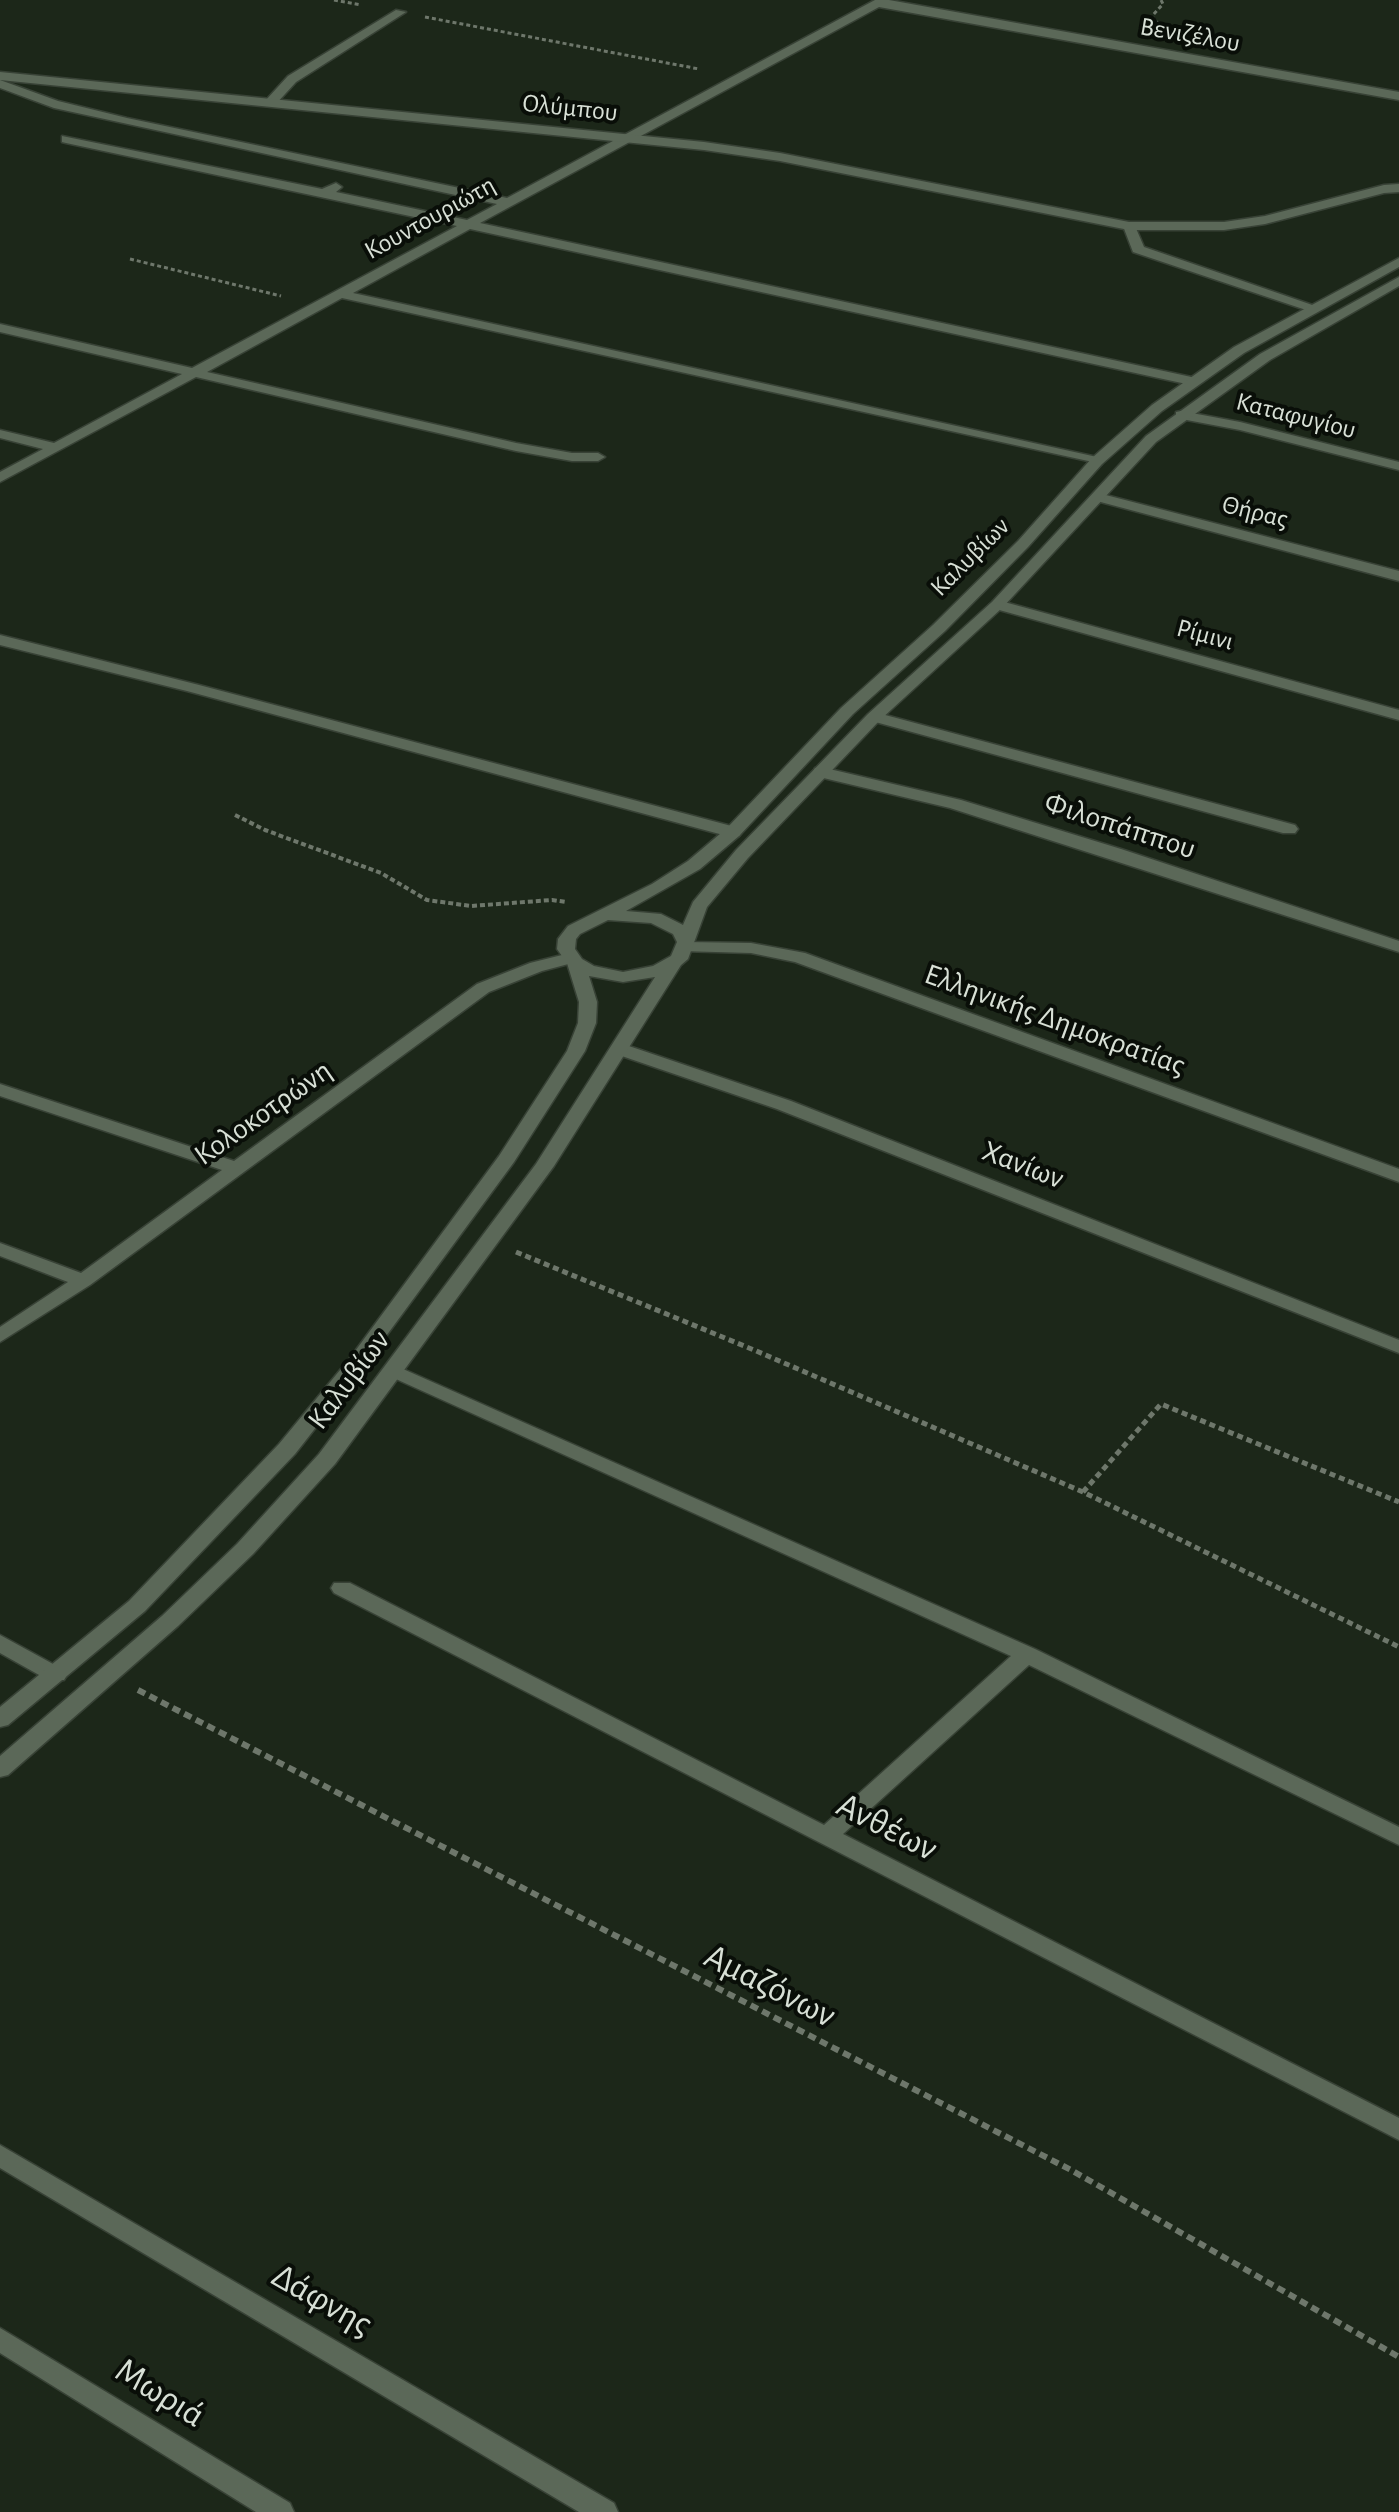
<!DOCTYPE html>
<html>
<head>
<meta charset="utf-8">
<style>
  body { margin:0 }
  canvas { display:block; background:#1c2719 }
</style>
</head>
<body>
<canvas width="1399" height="2512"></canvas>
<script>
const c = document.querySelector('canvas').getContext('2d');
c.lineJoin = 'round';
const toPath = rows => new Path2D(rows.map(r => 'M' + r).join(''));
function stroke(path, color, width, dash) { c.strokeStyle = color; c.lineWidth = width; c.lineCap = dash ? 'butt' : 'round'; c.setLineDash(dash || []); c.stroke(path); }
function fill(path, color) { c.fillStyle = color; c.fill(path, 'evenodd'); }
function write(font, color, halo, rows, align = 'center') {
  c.font = font + ' "Alegreya Sans",sans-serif'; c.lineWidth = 8; c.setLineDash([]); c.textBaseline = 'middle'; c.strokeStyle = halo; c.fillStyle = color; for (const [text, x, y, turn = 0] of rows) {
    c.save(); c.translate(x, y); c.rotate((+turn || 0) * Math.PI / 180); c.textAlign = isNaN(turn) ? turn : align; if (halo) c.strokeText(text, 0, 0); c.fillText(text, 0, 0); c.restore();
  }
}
const pathFar3 = toPath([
  [334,0,361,5],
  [1161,0,1163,4,1153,15,1153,20,1162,25],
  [425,17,699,69],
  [130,259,281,296]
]);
const pathFar2 = toPath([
  [235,815,265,830,381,873,427,900,471,906,552,900,566,902]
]);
const pathFar1 = toPath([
  [516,1252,754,1350,1083,1492,1399,1647],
  [1083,1492,1161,1404,1399,1502]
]);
const path = toPath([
  [138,1690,1071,2170,1399,2357]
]);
const street = toPath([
  [875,0,889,0,1399,92,1399,100,879,7,480,223,1196,378,1196,384,1191,385,470,229,353,293,1097,457,1102,458,1102,464,342,298,207,372,516,443,572,453,598,453,605,457,598,461,572,461,516,451,196,377,0,482,0,472,43,449,0,438,0,430,54,443,182,374,0,332,0,324,192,368,457,226,66,143,62,142,62,136,322,189,336,183,342,187,336,192,467,220,497,204,54,108,0,88,0,80,58,101,127,118,507,198,875,0],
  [396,10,406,12,296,82,274,106,266,106,266,100,288,76,396,10],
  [1129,222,1135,226,1144,247,1321,308,1309,311,1133,252,1123,226,1129,222],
  [1181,411,1240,422,1399,462,1399,470,1240,430,1176,418,1176,412,1181,411],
  [1098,493,1399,571,1399,581,1093,500,1091,497,1098,493],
  [997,600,1399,710,1399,720,992,608,989,605,997,600],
  [0,635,199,685,739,828,742,832,739,836,727,836,187,691,0,645,0,635],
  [874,712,1295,825,1298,829,1295,833,1283,833,868,720,866,717,874,712],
  [821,767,961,800,1121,849,1399,941,1399,952,950,808,815,776,813,772,815,768,821,767],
  [686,942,751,943,805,953,1399,1169,1399,1182,795,962,751,953,680,951,677,947,680,943,686,942],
  [570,953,576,954,579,958,576,962,542,971,489,992,90,1285,0,1342,0,1327,68,1282,0,1256,0,1243,81,1273,222,1170,0,1096,0,1084,234,1161,477,984,530,963,570,953],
  [620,1043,791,1101,1399,1340,1399,1353,777,1109,613,1053,611,1049,620,1043],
  [394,1365,1035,1649,1399,1827,1399,1845,1029,1665,843,1834,1399,2118,1399,2140,334,1593,331,1588,334,1583,350,1583,824,1825,1011,1656,387,1375,384,1371,387,1367,394,1365],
  [0,1635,64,1670,67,1675,64,1680,48,1680,0,1653,0,1635],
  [0,2145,614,2503,618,2512,579,2512,0,2168,0,2145],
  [0,2328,290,2503,294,2512,256,2512,0,2353,0,2328]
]);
const secondary = toPath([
  [0,72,704,142,780,153,1129,222,1224,222,1265,216,1384,185,1399,184,1399,192,1384,193,1265,224,1224,230,1129,230,780,161,704,150,0,80,0,72],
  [1399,258,1399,267,1244,353,1162,411,1102,464,1028,547,945,631,853,714,739,836,700,869,626,911,661,914,683,925,693,902,736,850,868,714,992,602,1146,436,1260,354,1399,277,1399,286,1270,360,1156,442,1002,608,880,720,748,858,707,907,688,959,681,965,554,1166,335,1464,253,1554,178,1626,8,1775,0,1777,0,1756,162,1616,237,1544,319,1454,536,1164,655,977,623,982,589,976,597,1002,596,1023,585,1051,514,1162,364,1366,295,1454,145,1611,8,1725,0,1727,0,1707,129,1601,279,1444,350,1358,499,1156,567,1051,578,1023,579,1002,567,963,557,949,558,939,568,926,652,884,688,861,727,828,841,708,933,625,1018,541,1092,458,1152,405,1234,347,1399,258],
  [608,920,651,923,673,934,677,942,671,956,653,966,623,972,594,966,582,959,575,949,576,939,580,934,608,920]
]);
const farStreetnames = [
  ["Βενιζέλου",1190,35,10],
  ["Ολύμπου",570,108,6],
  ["Κουντουριώτη",430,218,-29],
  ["Καταφυγίου",1296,416,14],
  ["Θήρας",1255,512,14],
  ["Καλυβίων",970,557,-45],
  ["Ρίμινι",1205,635,15]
];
const streetNames = [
  ["Φιλοπάππου",1120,826,18],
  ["Ελληνικής Δημοκρατίας",1055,1020,20],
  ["Κολοκοτρώνη",263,1113,-35],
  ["Χανίων",1023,1165,21],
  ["Καλυβίων",349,1380,-53]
];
const nearStreetnames = [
  ["Ανθέων",887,1827,27],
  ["Αμαζόνων",770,1986,27],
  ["Δάφνης",322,2300,30],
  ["Μωριά",160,2393,32]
];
stroke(street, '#384236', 3);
stroke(secondary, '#384236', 3);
stroke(pathFar3, '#6e776b', 3, [4, 3]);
stroke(pathFar2, '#6e776b', 4, [5, 3]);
stroke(pathFar1, '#6e776b', 5, [6, 4]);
stroke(path, '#6e776b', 6, [8, 5]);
fill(street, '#5b6858');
fill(secondary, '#5b6858');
write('26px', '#d8e0d6', '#090e08', farStreetnames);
write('30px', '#d8e0d6', '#090e08', streetNames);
write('36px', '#d8e0d6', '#090e08', nearStreetnames);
</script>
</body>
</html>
